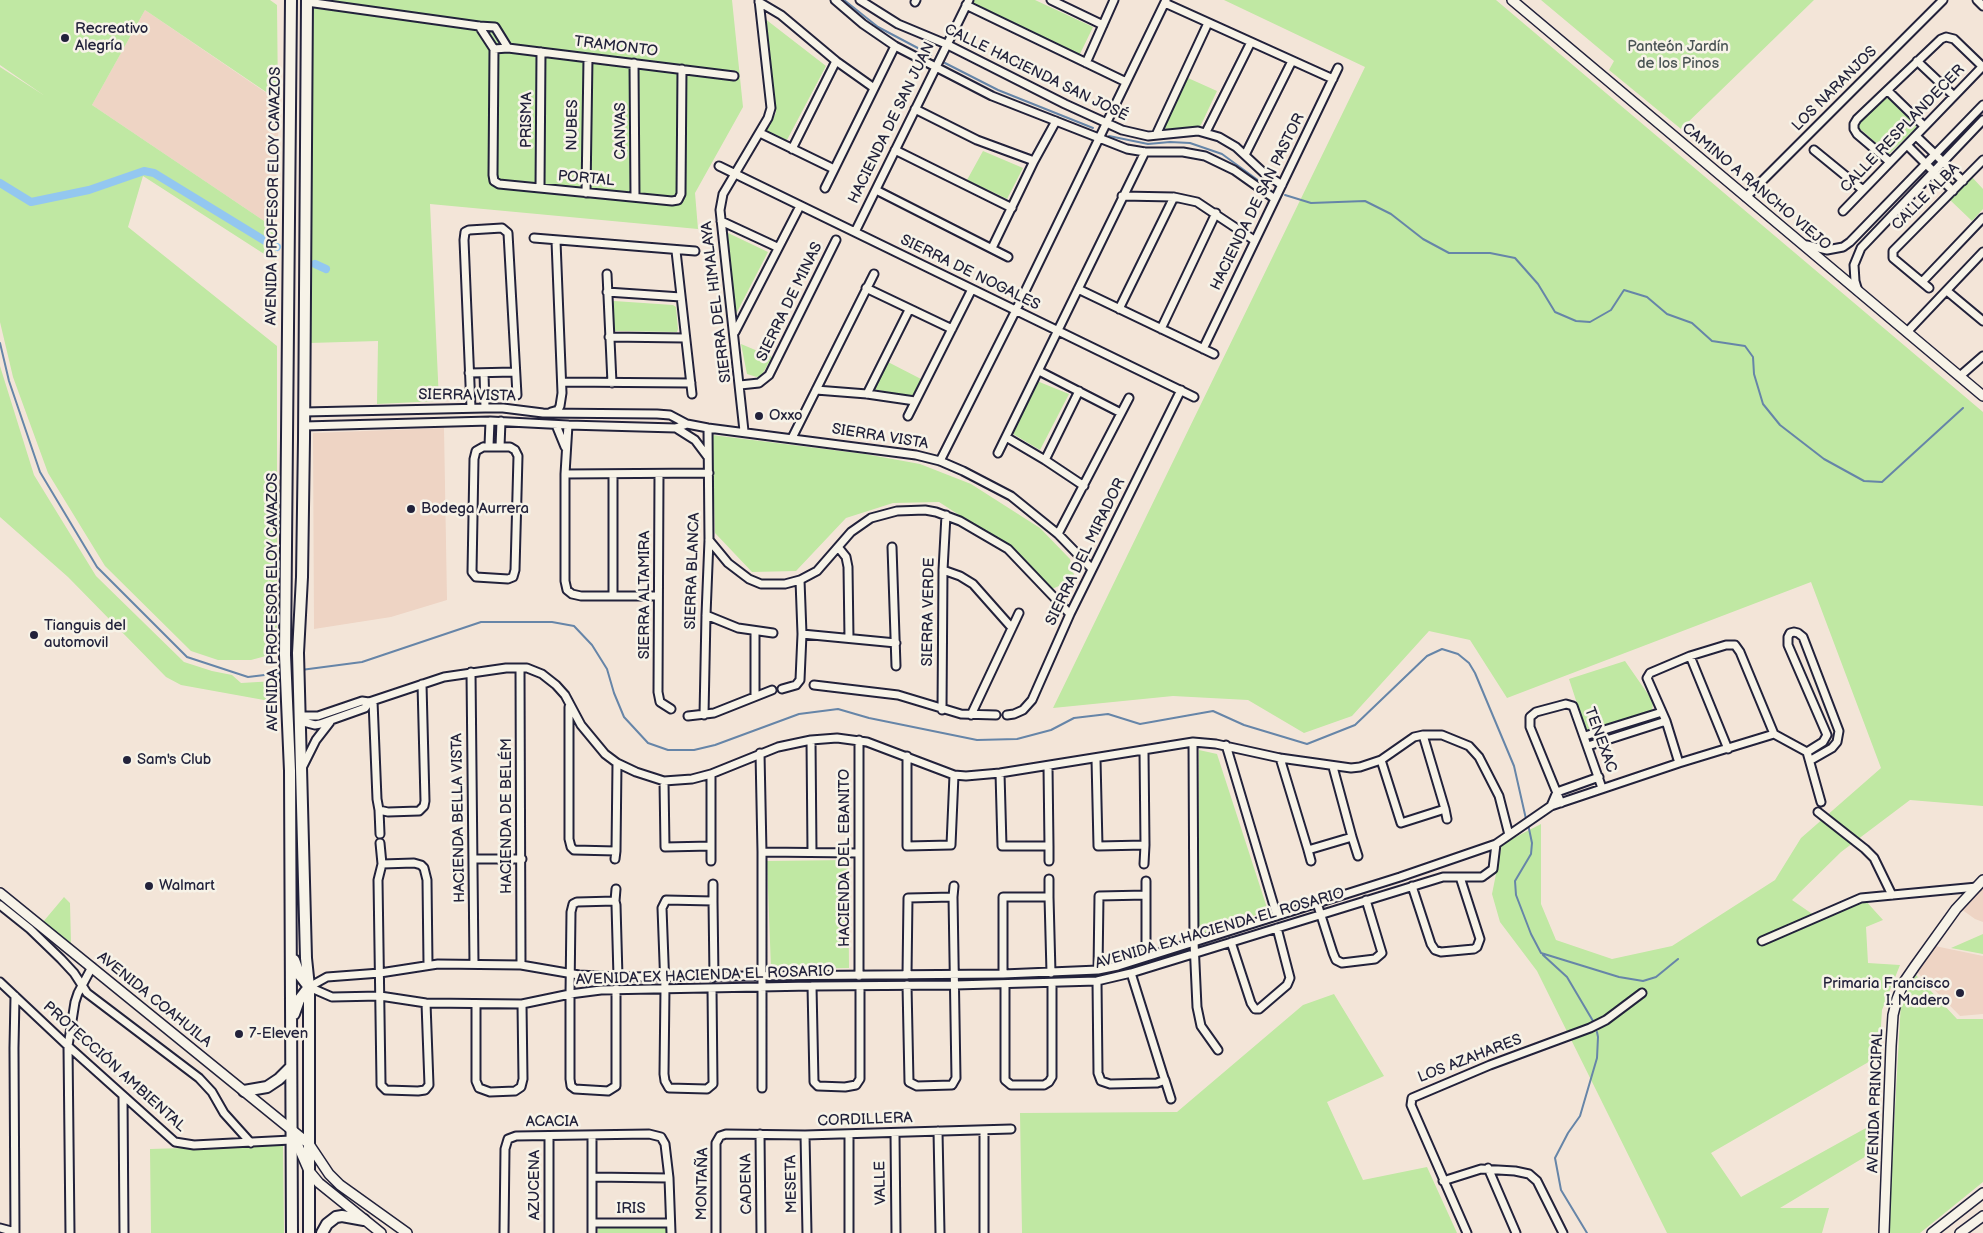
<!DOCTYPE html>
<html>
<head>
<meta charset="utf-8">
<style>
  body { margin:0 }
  canvas { display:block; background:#f3e5d8 }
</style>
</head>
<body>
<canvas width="1983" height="1233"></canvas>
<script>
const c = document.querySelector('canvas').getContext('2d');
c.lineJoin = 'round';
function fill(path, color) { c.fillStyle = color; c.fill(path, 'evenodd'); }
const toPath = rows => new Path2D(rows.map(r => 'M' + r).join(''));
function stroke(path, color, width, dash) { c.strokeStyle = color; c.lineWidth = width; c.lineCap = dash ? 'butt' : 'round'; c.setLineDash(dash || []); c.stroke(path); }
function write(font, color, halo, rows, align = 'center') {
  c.font = font + ' "Balsamiq Sans",sans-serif'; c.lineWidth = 5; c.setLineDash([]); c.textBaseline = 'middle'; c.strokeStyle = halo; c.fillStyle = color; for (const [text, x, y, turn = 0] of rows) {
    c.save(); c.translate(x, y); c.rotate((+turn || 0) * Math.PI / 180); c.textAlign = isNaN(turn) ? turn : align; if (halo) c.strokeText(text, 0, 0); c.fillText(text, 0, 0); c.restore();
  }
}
const built = toPath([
  [145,10,268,94,279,104,276,229,92,105],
  [444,428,447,600,391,617,314,629,313,433],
  [1983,884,1983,922,1975,919,1961,909],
  [1935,946,1983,956,1983,1014,1960,1016,1916,971]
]);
const green = toPath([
  [0,0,270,0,277,5,278,100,145,10,92,105,276,229,275,261,143,176,128,227,277,346,277,653,251,660,218,660,191,651,105,566,48,473,13,377,0,322,0,67,45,96,0,65],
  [313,0,732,0,743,107,695,193,698,229,430,204,439,401,377,404,378,341,309,343],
  [970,0,1035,0,1093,27,1079,56,969,2],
  [1224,0,1496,0,1983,412,1983,806,1910,800,1841,852,1792,900,1821,920,1864,899,1883,920,1866,927,1868,963,1900,965,1882,1010,1879,1056,1711,1153,1741,1197,1875,1123,1873,1152,1780,1208,1829,1208,1822,1233,1667,1233,1537,971,1500,922,1492,894,1502,844,1541,824,1541,904,1556,940,1612,959,1672,946,1775,880,1801,838,1881,768,1811,582,1507,698,1470,640,1429,631,1352,716,1304,733,1248,700,1173,696,1053,708,1365,67],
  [1541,0,1814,0,1681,129,1609,70,1614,61],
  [764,18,826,66,787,140,765,131,776,113],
  [1188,78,1217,91,1200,127,1163,129],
  [1885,98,1890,99,1916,123,1916,128,1889,154,1859,128,1859,124],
  [983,151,1023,168,1007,199,967,180],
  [1971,176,1983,189,1983,209,1972,221,1949,199],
  [726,232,768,252,736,314],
  [614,301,673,305,676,307,678,329,677,332,613,331,612,303],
  [741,344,772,357,760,378,747,374],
  [888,362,921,379,912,397,873,389],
  [0,366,34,475,96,576,184,662,212,671,232,675,241,683,275,681,275,702,181,685,166,677,68,577,0,517],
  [1037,381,1069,394,1040,450,1013,434],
  [712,435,865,454,920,464,971,484,1040,528,1070,559,1075,579,1052,589,1015,551,939,502,893,503,846,518,796,571,752,572,715,533],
  [1625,661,1650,697,1653,703,1652,712,1586,731,1569,679],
  [1199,750,1217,754,1268,911,1199,934],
  [848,860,849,968,771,969,767,861],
  [64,897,70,903,71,943,43,922],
  [1983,934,1983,954,1951,948],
  [1916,975,1957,1019,1983,1019,1983,1182,1920,1233,1888,1233,1901,1002],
  [1334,994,1384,1076,1327,1102,1363,1180,1427,1167,1457,1233,1022,1233,1020,1113,1177,1112,1303,1005],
  [283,1145,284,1233,151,1233,150,1149],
  [601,1226,661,1226,665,1227,667,1233,598,1233,598,1229]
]);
const stream = toPath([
  [844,0,878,27,931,55],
  [945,63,998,90,1093,128],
  [1109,136,1148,144,1170,142,1190,143,1222,154,1270,189],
  [1285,195,1311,203,1365,201,1391,214,1423,239,1449,253,1490,253,1515,258,1538,284,1555,312,1576,321,1590,322,1611,310,1624,290,1647,297,1667,314,1692,323,1712,341,1745,346,1753,357,1754,374,1763,404,1780,425,1824,459,1864,481,1882,482,1963,408],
  [0,343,9,381,40,472,97,567,187,657,248,677,281,673],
  [301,670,362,662,481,622,552,622,574,626,592,645,607,669,614,693,624,717,648,743,668,750,694,750,715,745,799,714,838,709,869,718,977,740,1017,739,1051,730,1074,718,1108,714,1140,724,1213,711,1244,725,1307,744,1355,725,1427,656,1442,649,1458,654,1469,663,1475,673,1514,766,1526,819],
  [1528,824,1532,843,1531,854,1515,881,1516,895,1531,934,1541,953,1619,977,1643,981,1656,977,1678,959],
  [1543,955,1567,977,1593,1021],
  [1587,1233,1561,1190,1555,1158,1568,1133,1580,1116,1597,1058,1598,1037,1597,1032]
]);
const canal = toPath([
  [0,183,31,202,89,190,144,171,154,173,270,244,277,247],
  [315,264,326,269]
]);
const minor = toPath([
  [835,0,863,24,895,46,992,96,1127,149,1145,152,1183,152,1205,156,1234,170,1275,199],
  [860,0,898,24,946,44,1065,104,1122,130,1148,136,1198,131,1219,137,1236,147,1264,173,1282,185],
  [1051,0,1103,25],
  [1977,0,1983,6],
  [307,2,479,26,495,27,508,48],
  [759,2,781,15,836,61,874,88],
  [915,2,916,0],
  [1165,3,1333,79],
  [966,5,1126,82],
  [479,26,494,49],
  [494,49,493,175,494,181,499,184,672,201,678,200,681,194,682,69],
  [494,49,508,48,734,76],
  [1917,61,1954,96],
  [634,63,635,197],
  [1086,63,1114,0],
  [1888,91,1924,126],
  [915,109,977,140,1034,161],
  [1206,132,1251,42],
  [760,133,834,169],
  [1156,135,1208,23],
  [1916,136,1963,181],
  [1907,145,1953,191],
  [792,149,836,61],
  [895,150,1012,208],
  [1814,150,1863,190],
  [1245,155,1292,61],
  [1890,162,1857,134,1854,129,1854,124,1857,119,1941,39,1946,37,1954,39,1983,67],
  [719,166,1194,397],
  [540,188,541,52],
  [825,188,895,46],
  [876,190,1008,257],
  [586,193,588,58],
  [1122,196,1174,197,1197,202,1254,240],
  [1746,197,1943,0],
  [1843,211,1983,66],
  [721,221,777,247],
  [855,232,969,0],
  [534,238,695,251],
  [1807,245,1827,250,1843,247,1850,242,1983,105],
  [992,248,1034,161,1056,121],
  [676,251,692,394],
  [607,274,612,383],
  [1922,282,1983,218],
  [866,288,952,329],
  [1929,288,1893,258,1893,251,1983,160],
  [1078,289,1214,354],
  [1858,291,1855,281,1854,265,1861,248,1983,120],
  [1947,291,1983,321],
  [607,292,681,297],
  [1119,309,1174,197],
  [1161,329,1216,213],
  [735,332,800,206],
  [1907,332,1983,252],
  [609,337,685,338],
  [1203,349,1338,68],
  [1039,371,1121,413],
  [469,373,514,372],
  [484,373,485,408],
  [1960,376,1983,356],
  [562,382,691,383],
  [740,385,759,383,769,375,836,240],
  [816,390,867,394,915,401],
  [867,394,909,310],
  [471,408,464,240,465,232,469,230,502,228,508,233,517,395],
  [304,412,485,408,503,408,543,413,657,414,670,415,687,424,708,428,916,455,940,461,963,471,1011,496,1058,534,1092,569],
  [551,412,558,410,560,406,562,393,556,241],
  [908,416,972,289],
  [556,425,565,447],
  [568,425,565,474,565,581,567,590,572,594,581,596,658,596],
  [304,426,490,421,568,425,676,428,687,424],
  [676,428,695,440,707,456],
  [744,431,720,210,723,194,768,118,771,108,759,0],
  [1006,437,1045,460,1084,486],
  [792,438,874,274],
  [489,446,490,421],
  [483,447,510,447,515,450,518,456,515,570,513,577,508,579,476,577,472,572,474,459,476,451,483,447],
  [500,447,501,421],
  [998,453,1145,152],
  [1045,460,1079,391],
  [940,461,1016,310,1166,0],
  [565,474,709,473],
  [659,474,658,692,660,702,671,709],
  [1058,534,1129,398],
  [709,540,728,563,749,579,761,584,785,584,800,580,817,571,851,532,871,518,897,511,925,510,936,512,960,521,1008,549,1070,614],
  [838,547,846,557,848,567,849,638],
  [892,547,896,666],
  [943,570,960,576,973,584,1012,628],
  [613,595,613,475],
  [706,615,738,628,773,633],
  [755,631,755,696],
  [802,634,896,643],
  [1690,656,1728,749],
  [520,668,521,965],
  [471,672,474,964],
  [814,685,898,695,961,714,996,715],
  [782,689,796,685,800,680,802,634,800,580],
  [373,701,377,799,379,810,388,812,419,811,424,806,425,801,422,684],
  [569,707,569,839,571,847,574,850,616,851,617,763],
  [942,710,943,570,946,515],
  [704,715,706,615,709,540,708,428],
  [971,715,1019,613],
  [1007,715,1014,714,1023,710,1032,700,1070,614,1181,390],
  [301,716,318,716,362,701,369,702,444,677,506,668,527,668,542,674,556,685,565,695,581,725,605,754,617,763,636,772,664,781,692,779,711,774,778,747,811,740,837,738,867,742,954,775,966,776,1000,773,1193,742,1216,744,1280,758,1351,768,1360,767,1381,760,1414,737,1423,735,1442,735,1469,746,1479,757,1499,796,1509,835],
  [688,716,714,713,772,690],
  [300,721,315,725,320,724,365,708,369,702],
  [1774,734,1807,752,1821,802],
  [1585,736,1662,712],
  [811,740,812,852],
  [1193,742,1194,942,1197,1007,1201,1026,1218,1050],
  [1226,745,1277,916],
  [1588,746,1666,721],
  [1807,752,1823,742,1827,735,1788,645,1788,637,1790,633,1794,632,1798,633,1803,637,1839,731,1837,742,1832,748,1811,760],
  [760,753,762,852,762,1088],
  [907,756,907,846,951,845,954,775],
  [1280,758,1308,850,1352,837,1333,767],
  [1096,759,1098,846,1145,845,1144,751],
  [1381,760,1401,823,1445,809,1423,735],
  [1679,763,1666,721,1647,678,1650,673,1690,656,1726,645,1735,645,1740,652,1774,734],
  [302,768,316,740,330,722],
  [1000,773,1002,846,1049,846,1048,766],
  [664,781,665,847,711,846,711,774],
  [1561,803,1530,727,1530,717,1536,712,1566,704,1573,706,1602,788],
  [1551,806,1557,792,1599,777],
  [1445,809,1447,819],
  [379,810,380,834],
  [1818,812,1865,849,1874,858,1892,895],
  [1352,837,1358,856],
  [380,843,382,864],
  [1496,844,1493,869,1482,877,1443,877,1131,973,1097,981,955,985,812,986,601,990,570,994,522,1004,426,1003,380,996,332,997,309,987,327,977,380,973,438,964,521,965,579,975,618,977,1003,974,1098,970,1118,966,1400,877,1496,844],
  [1496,844,1551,806,1679,763,1774,734],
  [1308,850,1311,861],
  [762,852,858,853],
  [474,859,522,859],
  [615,859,616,851],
  [711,861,711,846],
  [1049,861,1049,846],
  [1144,864,1145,845],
  [1049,879,1049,897],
  [1412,886,1431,944,1435,950,1441,952,1474,949,1477,947,1480,939,1460,877],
  [1146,895,1146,881],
  [953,897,954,886],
  [615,901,616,889],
  [713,901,713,884],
  [1317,903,1333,953,1336,960,1342,963,1375,959,1382,953,1366,900],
  [0,905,30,929,61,959,74,973,87,993,199,1078,212,1092,224,1113,251,1143],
  [1762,941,1861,898,1977,887],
  [1231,942,1251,1003,1255,1009,1259,1009,1287,985,1290,978,1277,928],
  [1098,970,1099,896,1146,895,1146,956],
  [1003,974,1003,897,1049,897,1051,973],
  [907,975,908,898,953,897,956,1078,952,1085,917,1086,909,1082,907,985],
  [859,976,859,740],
  [1097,981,1098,1073,1101,1081,1110,1084,1157,1083,1165,1080,1164,1078,1131,973],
  [0,982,68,1046,175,1142,194,1145,291,1140],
  [1005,984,1005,1080,1011,1085,1044,1085,1049,1082,1052,1077,1052,983],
  [812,986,814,1082,818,1086,845,1087,856,1085,860,1079,860,986],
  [712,988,713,1084,707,1089,669,1088,665,1081,664,1074,665,988,662,908,666,900,713,901,714,977],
  [616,989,616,1086,608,1091,575,1089,571,1086,570,1079,570,994,571,912,573,904,577,902,615,901,616,905,618,977],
  [426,1003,429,1085,425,1090,418,1091,386,1090,381,1085,381,1082,378,880,382,864,414,863,421,865,424,868,427,880,428,964],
  [476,1005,476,1081,479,1088,490,1092,515,1091,521,1087,523,1079,522,1004],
  [1165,1080,1171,1099],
  [123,1097,124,1233],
  [984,1130,984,1233],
  [938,1131,940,1233],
  [895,1133,896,1233],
  [760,1134,761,1233],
  [849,1134,849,1233],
  [805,1135,807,1233],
  [1488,1168,1516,1233],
  [592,1177,669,1178],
  [1443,1181,1481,1169,1515,1171,1529,1174,1537,1181,1563,1233],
  [592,1223,670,1223],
  [0,1228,15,1232],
  [15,1233,14,1048,15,996],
  [70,1233,68,1046,75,1002,78,993,92,967],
  [504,1233,505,1149,508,1139,516,1136,649,1134,661,1137,665,1144,669,1178,671,1233],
  [549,1233,549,1136],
  [592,1233,592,1136],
  [716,1233,716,1143,720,1136,726,1134,805,1135,1011,1129],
  [1467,1233,1411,1105,1412,1098,1490,1065,1590,1028,1606,1020,1642,993]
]);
const tertiary = toPath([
  [1512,0,1983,396],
  [0,893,309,1144,329,1174,340,1185,407,1233],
  [292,1132,309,1171,319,1183,381,1233],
  [1884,1233,1891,1046,1893,1015,1897,999,1904,982,1915,966,1956,909,1983,880],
  [1932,1233,1983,1193],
  [1960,1233,1983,1216]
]);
const secondary = toPath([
  [291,0,285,655,290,771,292,1233],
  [307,0,304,439,302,577,298,653,306,958,309,987,309,1233],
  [294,960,299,974,309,987],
  [294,1014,299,1000,309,987],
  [244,1091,267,1087,279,1079,290,1068],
  [322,1233,327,1224,336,1217,342,1216,364,1220]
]);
const markers = [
  [65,38,5,"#22223b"],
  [759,416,5,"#22223b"],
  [411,509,5,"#22223b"],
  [34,635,5,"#22223b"],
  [127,760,5,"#22223b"],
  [149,886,5,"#22223b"],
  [1960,993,5,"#22223b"],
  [239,1034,5,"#22223b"]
];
const poiNames = [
  ["Recreativo",75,29],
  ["Alegría",75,46],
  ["Oxxo",769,416],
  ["Bodega Aurrera",421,509],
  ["Tianguis del",44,626],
  ["automovil",44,643],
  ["Sam's Club",137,760],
  ["Walmart",159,886],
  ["Primaria Francisco",1950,984,"right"],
  ["I. Madero",1950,1001,"right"],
  ["7-Eleven",249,1034]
];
const streetNames = [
  ["TRAMONTO",616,47,7],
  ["CALLE HACIENDA SAN JOSÉ",1036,73,26],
  ["LOS NARANJOS",1835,89,-45],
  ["PRISMA",527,120,-90],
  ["HACIENDA DE SAN JUAN",892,123,-64],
  ["NUBES",573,125,-89],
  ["CALLE RESPLANDECER",1903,129,-46],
  ["CANVAS",621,131,-90],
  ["PORTAL",586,179,5],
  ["CAMINO A RANCHO VIEJO",1756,187,40],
  ["AVENIDA PROFESOR ELOY CAVAZOS",274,196,-89],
  ["CALLE ALBA",1926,197,-45],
  ["HACIENDA DE SAN PASTOR",1258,202,-64],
  ["SIERRA DE NOGALES",970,273,26],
  ["SIERRA DEL HIMALAYA",717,302,-97],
  ["SIERRA DE MINAS",790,302,-64],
  ["SIERRA VISTA",467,396,1],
  ["SIERRA VISTA",880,437,9],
  ["SIERRA DEL MIRADOR",1086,552,-64],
  ["SIERRA BLANCA",693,571,-88],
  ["SIERRA ALTAMIRA",645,595,-90],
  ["AVENIDA PROFESOR ELOY CAVAZOS",273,602,-90],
  ["SIERRA VERDE",929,612,-89],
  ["TENEXAC",1600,740,70],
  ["HACIENDA DE BELÉM",507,816,-90],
  ["HACIENDA BELLA VISTA",459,818,-91],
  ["HACIENDA DEL EBANITO",845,858,-90],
  ["AVENIDA EX HACIENDA EL ROSARIO",1220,929,-16],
  ["AVENIDA EX HACIENDA EL ROSARIO",705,976,-2],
  ["AVENIDA COAHUILA",154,1000,39],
  ["LOS AZAHARES",1470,1059,-21],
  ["PROTECCIÓN AMBIENTAL",114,1067,42],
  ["AVENIDA PRINCIPAL",1876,1101,-88],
  ["CORDILLERA",865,1120,-2],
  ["ACACIA",552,1122],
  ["VALLE",881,1183,-91],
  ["MONTAÑA",703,1184,-89],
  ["CADENA",747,1184,-91],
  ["MESETA",792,1184,-91],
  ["AZUCENA",535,1185,-90],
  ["IRIS",631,1209]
];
const parkNames = [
  ["Panteón Jardín",1678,47],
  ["de los Pinos",1678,64]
];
fill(built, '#eed4c4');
fill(green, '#c0e8a3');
stroke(stream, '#6685a8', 2);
stroke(canal, '#93c7f0', 8);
stroke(minor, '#22223b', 11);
stroke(tertiary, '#22223b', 12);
stroke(secondary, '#22223b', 14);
stroke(minor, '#f7f3e8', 7);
stroke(tertiary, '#f7f3e8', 9);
stroke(secondary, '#f7f3e8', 10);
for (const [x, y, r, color] of markers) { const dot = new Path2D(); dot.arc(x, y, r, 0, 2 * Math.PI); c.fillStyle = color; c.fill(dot); stroke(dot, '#f7f3e8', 2); }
write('15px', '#22223b', '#f7f3e8', poiNames, 'left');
write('15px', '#22223b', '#f7f3e8', streetNames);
write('15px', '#4a5455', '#f7f3e8', parkNames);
</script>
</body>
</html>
